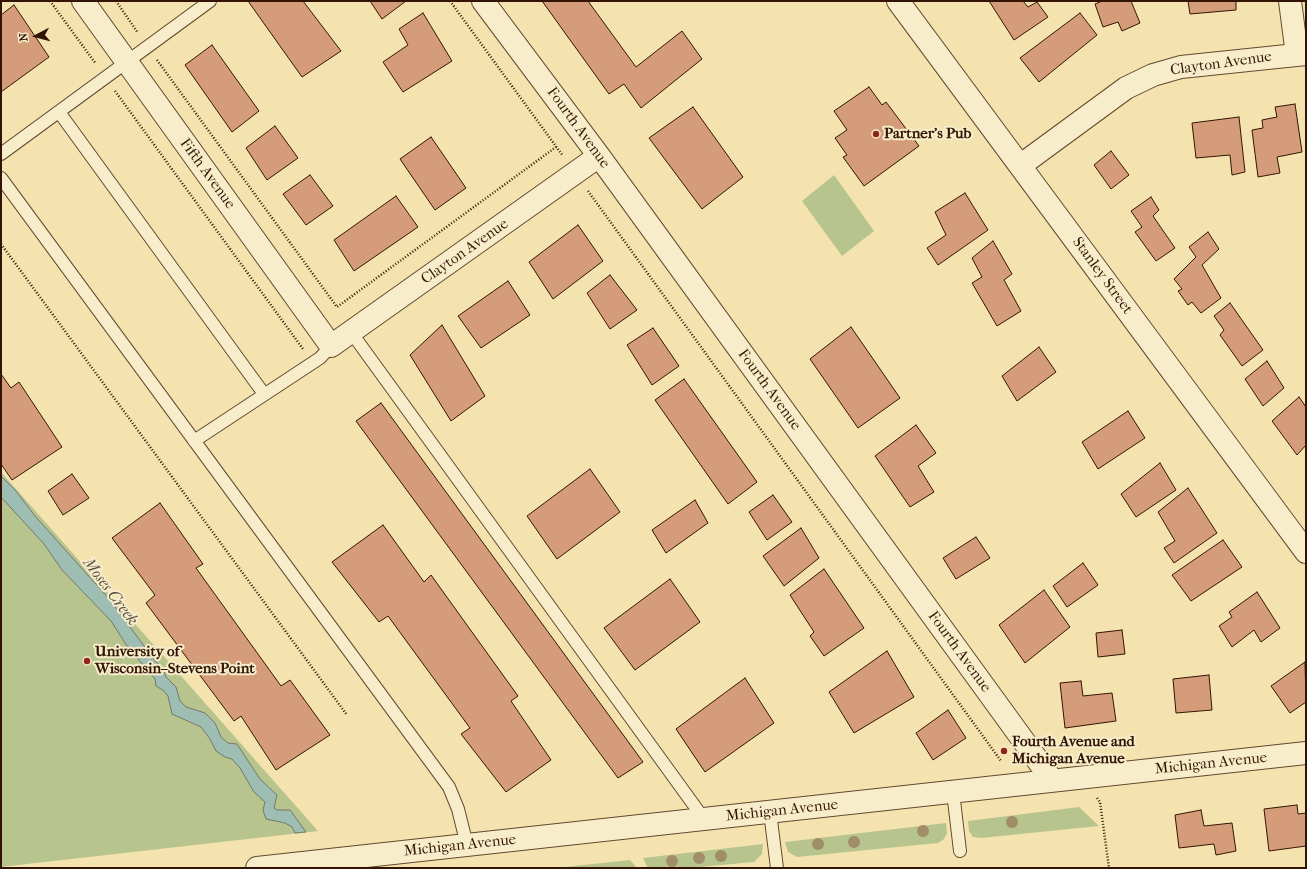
<!DOCTYPE html>
<html>
<head>
<meta charset="utf-8">
<style>
  body { margin:0 }
  #map { position:relative; width:1307px; height:869px; overflow:hidden; background:#f4e3af; font-family:"IM FELL French Canon",serif }
  canvas { display:block }
  .frame { position:absolute; inset:0; border:2px solid #331404; pointer-events:none }
  .north { position:absolute; left:16px; top:16px; width:40px; height:40px; -webkit-text-stroke:3px #f8edcb; paint-order:stroke; rotate:264deg; font-size:11px; font-weight:700; line-height:16px; text-align:center; color:#331404 }
  .north::after { content:''; display:block; margin:auto; width:14px; height:18px; background:#331404; clip-path:polygon(50% 0,100% 100%,50% 72%,0 100%) }
</style>
</head>
<body>
<div id="map">
<canvas width="1307" height="869"></canvas>
<div class="frame"></div>
<div class="north">N</div>
</div>
<script>
const c = document.querySelector('canvas').getContext('2d');
c.lineJoin = 'round';
function fill(path, color) { c.fillStyle = color; c.fill(path, 'evenodd'); }
const toPath = rows => new Path2D(rows.map(r => 'M' + r).join(''));
function stroke(path, color, width, dash) { c.strokeStyle = color; c.lineWidth = width; c.lineCap = dash ? 'butt' : 'round'; c.setLineDash(dash || []); c.stroke(path); }
function write(font, color, halo, rows, align = 'center') {
  c.font = font + ' "IM FELL French Canon",serif'; c.lineWidth = 4; c.setLineDash([]); c.textBaseline = 'middle'; c.strokeStyle = halo; c.fillStyle = color; for (const [text, x, y, turn = 0] of rows) {
    c.save(); c.translate(x, y); c.rotate((+turn || 0) * Math.PI / 180); c.textAlign = isNaN(turn) ? turn : align; if (halo) c.strokeText(text, 0, 0); c.fillText(text, 0, 0); c.restore();
  }
}
const green = toPath([
  [834,175,874,231,842,256,802,201],
  [1,472,318,831,1,867],
  [1079,807,1099,826,981,838,973,837,969,831,968,821],
  [946,823,947,833,944,839,938,843,797,857,788,852,785,842],
  [763,844,762,854,754,862,689,868,648,868,643,858],
  [630,860,637,868,555,868]
]);
const water = toPath([
  [1,476,16,491,35,516,110,600,156,662,163,668,166,677,176,687,180,701,186,707,205,713,215,723,221,737,228,743,237,744,260,779,277,795,274,808,277,810,290,810,306,832,295,833,292,827,285,823,266,819,263,810,265,802,254,792,240,768,232,759,225,757,216,751,210,739,201,727,172,714,168,696,164,691,156,686,155,679,127,646,111,621,62,570,44,544,1,497,1,476]
]);
const building = toPath([
  [248,1,303,1,341,51,302,77,248,1],
  [370,1,406,1,382,19,370,1],
  [542,1,588,1,636,67,682,31,702,59,641,108,624,84,609,94,542,1],
  [989,1,1023,1,1028,7,1037,2,1048,17,1014,40,989,1],
  [1102,1,1131,1,1140,23,1122,31,1118,22,1103,27,1095,4,1102,1],
  [1188,1,1236,1,1236,10,1190,14,1188,1],
  [14,5,49,57,1,92,1,15,14,5],
  [423,13,452,61,403,92,383,62,408,45,399,29,423,13],
  [1080,13,1097,35,1039,82,1020,58,1080,13],
  [212,45,259,111,232,132,185,65,212,45],
  [869,87,882,105,886,102,919,146,864,186,843,157,847,155,835,138,847,130,834,111,869,87],
  [1295,104,1302,152,1277,157,1280,173,1258,177,1252,130,1263,128,1262,120,1277,117,1275,107,1295,104],
  [693,107,743,177,702,209,649,138,693,107],
  [1239,117,1245,172,1232,175,1230,155,1196,158,1192,123,1239,117],
  [275,126,298,158,267,180,246,148,275,126],
  [431,137,466,188,435,210,400,159,431,137],
  [1111,151,1129,175,1111,189,1094,165,1111,151],
  [310,175,333,206,306,225,283,194,310,175],
  [965,193,988,230,938,265,927,248,946,235,935,212,965,193],
  [396,196,418,227,354,271,334,240,396,196],
  [1151,197,1159,210,1153,216,1175,248,1156,261,1135,232,1142,227,1131,211,1151,197],
  [578,225,603,261,553,299,529,262,578,225],
  [1208,232,1219,249,1202,265,1221,298,1201,313,1192,302,1188,305,1178,291,1182,289,1174,279,1196,257,1189,247,1208,232],
  [993,241,1012,274,1004,280,1021,311,997,326,972,283,982,277,972,258,993,241],
  [610,275,637,310,610,329,587,293,610,275],
  [508,281,530,315,481,348,458,316,508,281],
  [1230,303,1263,350,1242,366,1220,335,1224,330,1214,316,1230,303],
  [442,325,485,396,451,421,410,355,442,325],
  [851,327,900,398,858,428,810,359,851,327],
  [653,328,679,366,652,385,627,345,653,328],
  [1039,347,1056,372,1017,401,1002,376,1039,347],
  [1267,361,1284,388,1263,406,1245,379,1267,361],
  [1,374,11,388,19,382,62,447,12,480,1,464,1,374],
  [684,379,757,482,728,504,655,400,684,379],
  [1299,397,1306,407,1306,445,1297,455,1272,421,1299,397],
  [381,403,643,762,618,778,356,421,381,403],
  [1128,411,1145,438,1098,469,1082,442,1128,411],
  [916,425,936,453,918,466,934,492,910,507,875,456,916,425],
  [1160,463,1176,490,1136,517,1121,494,1160,463],
  [590,469,620,512,557,559,527,516,590,469],
  [72,474,89,498,63,515,48,491,72,474],
  [1188,488,1217,533,1174,563,1164,548,1175,541,1158,512,1188,488],
  [773,495,792,522,767,540,749,512,773,495],
  [695,500,708,523,666,553,652,530,695,500],
  [160,503,203,564,196,568,281,686,290,680,330,735,276,770,241,716,234,721,146,603,155,595,112,538,160,503],
  [383,525,424,582,431,575,518,696,511,701,551,760,506,792,461,734,470,728,388,616,379,622,332,562,383,525],
  [801,528,819,558,784,586,763,556,801,528],
  [976,537,990,558,956,579,943,558,976,537],
  [1223,540,1242,567,1191,601,1172,575,1223,540],
  [1083,563,1098,585,1067,607,1053,586,1083,563],
  [824,569,864,628,824,656,810,636,814,632,790,595,824,569],
  [670,579,700,622,635,670,604,628,670,579],
  [1044,590,1070,627,1025,663,999,625,1044,590],
  [1257,592,1280,628,1261,642,1254,630,1232,647,1219,626,1232,617,1229,612,1257,592],
  [1122,630,1125,654,1098,657,1096,633,1122,630],
  [887,651,914,697,854,733,829,692,887,651],
  [1305,662,1306,702,1290,713,1271,686,1305,662],
  [1209,675,1212,710,1176,713,1173,679,1209,675],
  [745,678,774,723,705,772,676,729,745,678],
  [1081,681,1083,696,1112,693,1116,721,1065,728,1060,683,1081,681],
  [948,710,966,738,933,760,916,733,948,710],
  [1297,805,1298,814,1306,813,1306,846,1269,851,1264,809,1297,805],
  [1201,810,1204,826,1232,823,1236,851,1216,855,1214,844,1179,848,1175,815,1201,810]
]);
const path = toPath([
  [50,1,96,64],
  [116,1,138,33],
  [450,1,563,156],
  [157,60,337,307,556,147],
  [115,91,303,349],
  [588,191,1001,761],
  [1,244,347,715],
  [1097,798,1100,802,1109,868]
]);
const service = toPath([
  [59,112,264,394],
  [1,154,210,1],
  [1,178,449,787,458,809,467,845],
  [351,332,704,819],
  [194,441,320,358,331,346],
  [953,792,960,851],
  [770,812,777,868]
]);
const minor = toPath([
  [83,1,331,346,599,156],
  [483,1,599,156,1052,780],
  [1290,1,1297,55],
  [1021,165,1126,88,1153,75,1181,67,1306,54],
  [257,868,1306,753]
]);
const tertiary = toPath([
  [898,1,1306,552]
]);
const trees = [
  [1012,822],
  [923,831],
  [854,842],
  [818,844],
  [721,856],
  [699,858],
  [672,861]
];
const markers = [
  [876,134,4,"#8f2418"],
  [87,661,4,"#8f2418"],
  [1004,751,4,"#8f2418"]
];
const streetNames = [
  ["Clayton Avenue",1221,64,-8],
  ["Fourth Avenue",578,128,54],
  ["Fifth Avenue",207,174,54],
  ["Clayton Avenue",465,252,-35],
  ["Stanley Street",1102,276,54],
  ["Fourth Avenue",769,390,54],
  ["Fourth Avenue",959,652,54],
  ["Michigan Avenue",1211,764,-6],
  ["Michigan Avenue",782,811,-6],
  ["Michigan Avenue",460,846,-6]
];
const poiNames = [
  ["Partner's Pub",884,134],
  ["University of",95,652],
  ["Wisconsin–Stevens Point",95,669],
  ["Fourth Avenue and",1012,742],
  ["Michigan Avenue",1012,759]
];
const waterNames = [
  ["Moses Creek",110,592,53]
];
fill(green, '#b8c48d');
fill(water, '#9ebdb3');
stroke(water, '#73796d', 1);
fill(building, '#d59c7a');
stroke(building, '#331404', 1);
stroke(service, '#63482f', 14);
stroke(minor, '#63482f', 24);
stroke(tertiary, '#63482f', 24);
stroke(path, '#331404', 2.5, [1, 2]);
stroke(service, '#f8edcb', 12);
stroke(minor, '#f8edcb', 22);
stroke(tertiary, '#f8edcb', 22);
c.fillStyle = '#a08e68';
for (const [x, y] of trees) { c.beginPath(); c.arc(x, y, 6, 0, 2 * Math.PI); c.fill(); }
for (const [x, y, r, color] of markers) { const dot = new Path2D(); dot.arc(x, y, r, 0, 2 * Math.PI); c.fillStyle = color; c.fill(dot); stroke(dot, '#f8edcb', 1.5); }
write('15px', '#331404', '#f8edcb', streetNames);
write('bold 15px', '#331404', '#f8edcb', poiNames, 'left');
write('italic 16px', '#584f41', '#f8edcb', waterNames);
</script>
</body>
</html>
